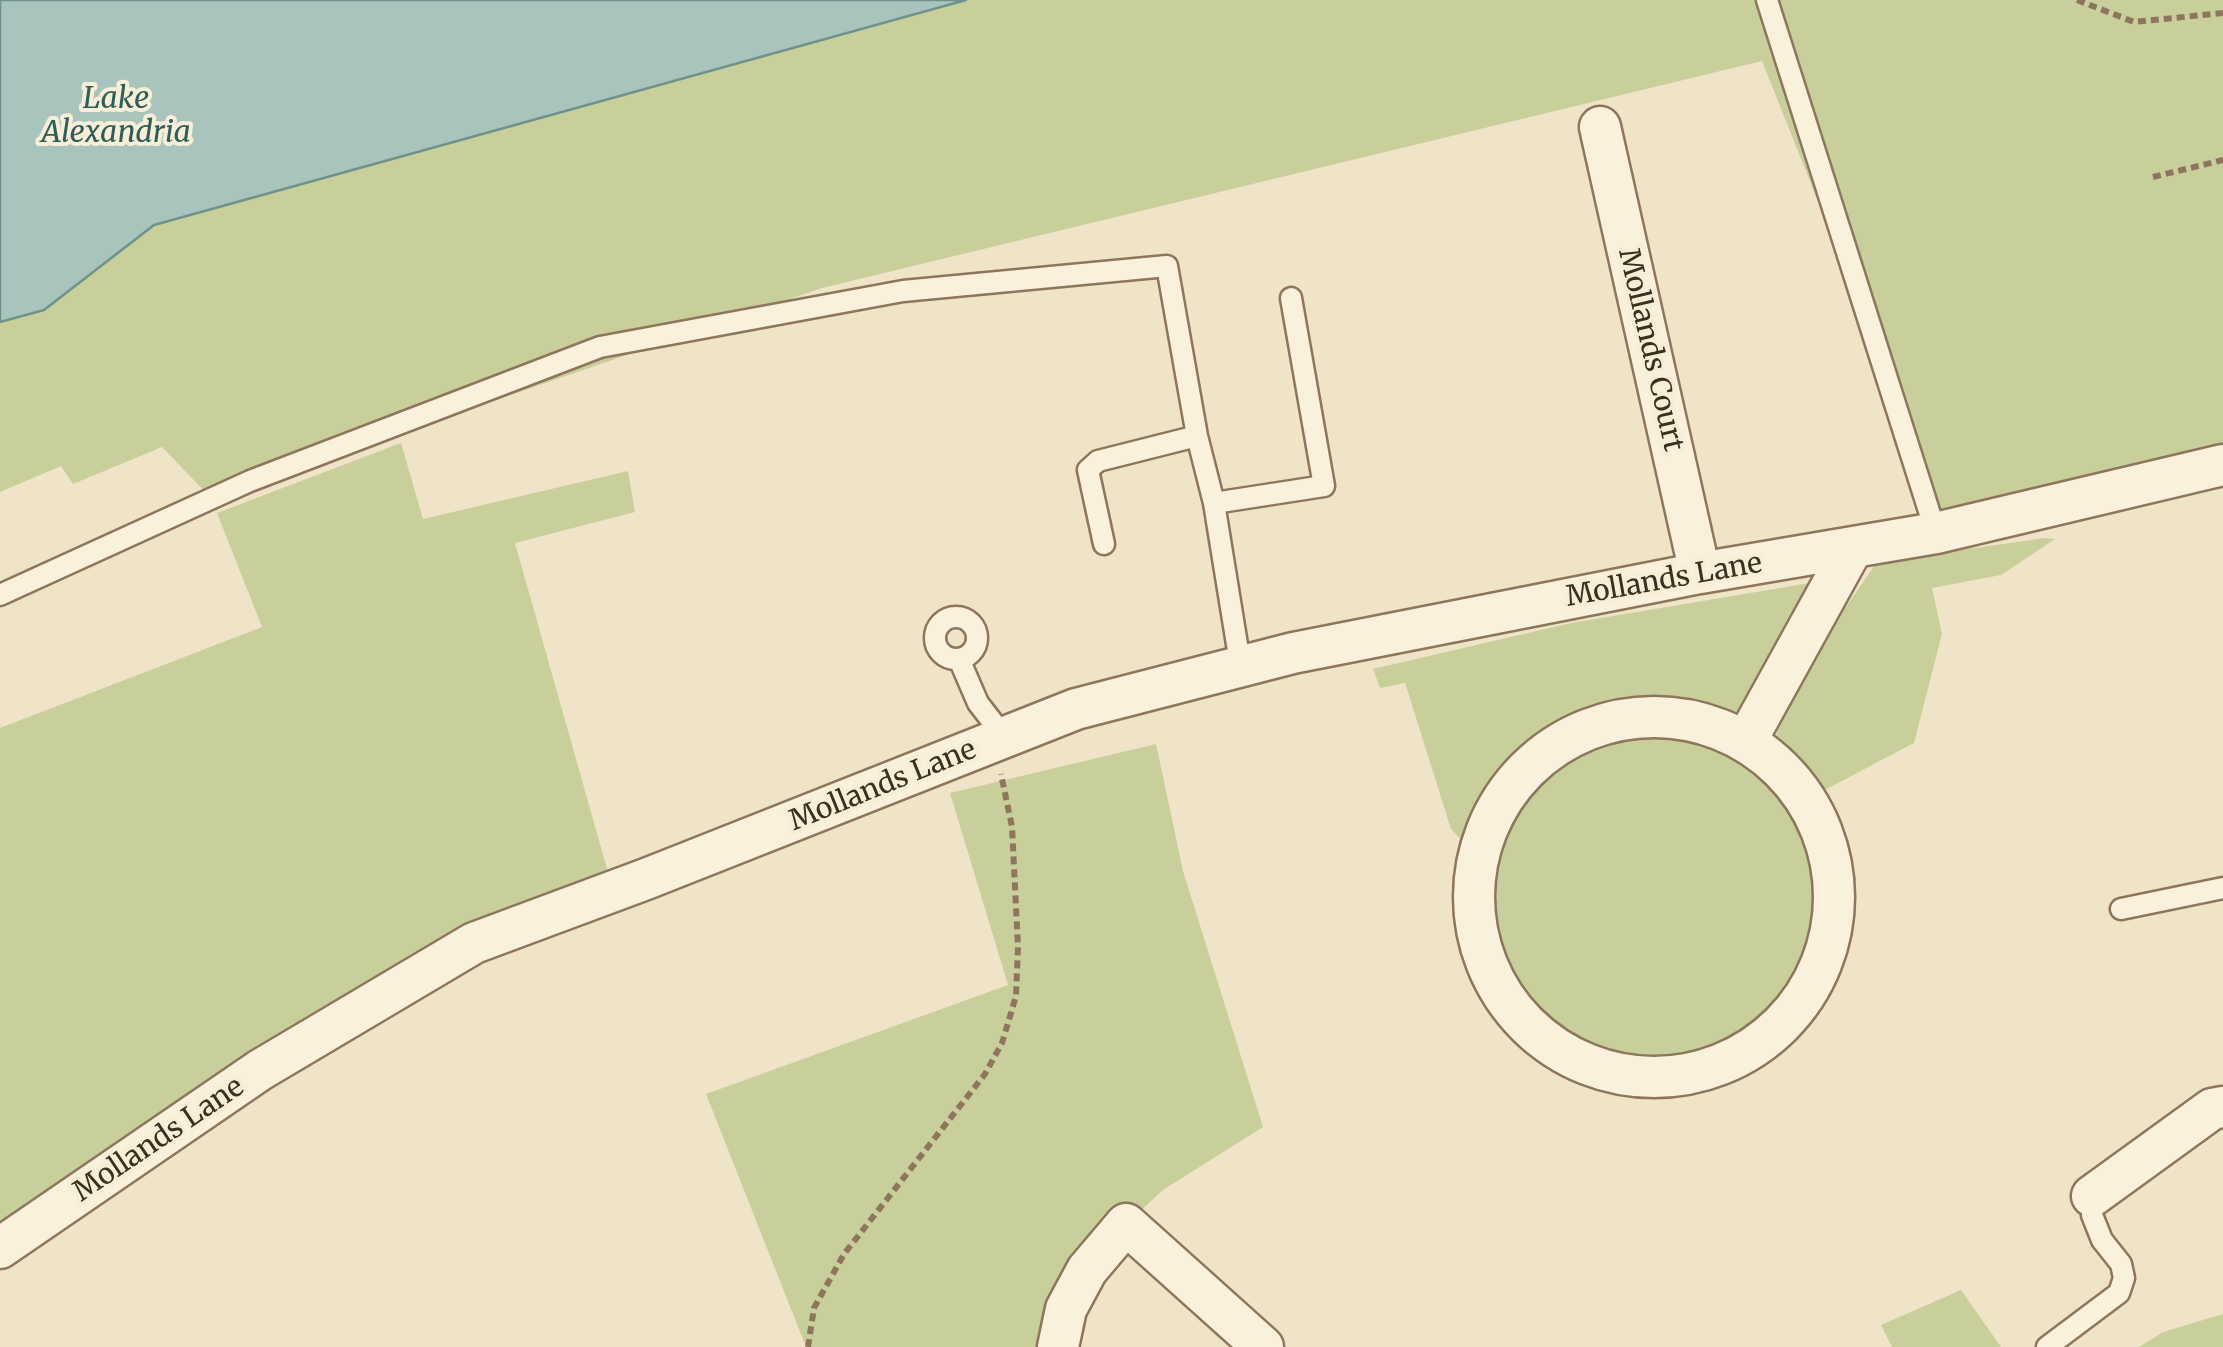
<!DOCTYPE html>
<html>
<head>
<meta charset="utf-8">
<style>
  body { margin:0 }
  canvas { display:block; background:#f0e4c8 }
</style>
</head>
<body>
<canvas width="2223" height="1347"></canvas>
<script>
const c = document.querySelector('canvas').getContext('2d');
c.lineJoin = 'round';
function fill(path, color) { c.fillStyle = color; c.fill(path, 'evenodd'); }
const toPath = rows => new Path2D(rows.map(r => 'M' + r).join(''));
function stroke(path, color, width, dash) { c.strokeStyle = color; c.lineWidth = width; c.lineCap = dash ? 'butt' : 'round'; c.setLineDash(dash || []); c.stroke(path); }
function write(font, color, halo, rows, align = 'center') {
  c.font = font + ' Merriweather,serif'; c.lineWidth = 8; c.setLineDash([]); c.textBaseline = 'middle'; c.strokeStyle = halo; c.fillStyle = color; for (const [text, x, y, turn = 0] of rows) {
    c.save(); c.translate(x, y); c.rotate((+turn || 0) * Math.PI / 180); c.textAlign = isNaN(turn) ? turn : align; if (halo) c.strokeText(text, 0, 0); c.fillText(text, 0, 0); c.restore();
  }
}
const green = toPath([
  [966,0,2223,0,2223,446,1941,510,1762,61,822,288,211,498,162,447,73,484,61,466,0,492,0,322,44,310,154,225],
  [401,443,423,519,628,471,635,512,515,543,609,876,0,1240,0,728,262,627,217,513],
  [2045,538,2055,539,2001,575,1932,588,1942,634,1914,743,1817,794,1776,741,1779,703,1877,562],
  [1810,583,1814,593,1742,712,1650,706,1574,719,1528,750,1494,788,1468,847,1451,829,1405,683,1380,688,1373,669,1571,623],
  '1488 894a165 165 0 1 1 330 0a165 165 0 1 1-330 0Z',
  [1156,744,1183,871,1263,1127,1163,1190,1126,1224,1061,1347,806,1347,706,1094,1008,985,950,793],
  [1961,1290,2001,1347,1892,1347,1881,1325],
  [2223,1314,2223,1347,2139,1347,2163,1332]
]);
const water = toPath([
  [0,0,966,0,154,225,44,310,0,322,0,0]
]);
const path = toPath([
  [2077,0,2134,22,2223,13],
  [2153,177,2223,160],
  [808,1347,814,1308,844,1254,985,1074,1002,1043,1016,996,1018,947,1012,827,1001,774]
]);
const lane = toPath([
  [1767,0,1936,533],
  [1214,503,1324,486,1291,298],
  [1104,544,1088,470,1098,461,1197,436],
  [0,595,250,481,600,347,903,291,1167,266,1197,436,1214,503,1241,669],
  '935 638a21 21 0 1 1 42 0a21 21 0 1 1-42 0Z',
  [959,659,978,703,1005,738],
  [2121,909,2223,888],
  [2047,1347,2119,1293,2124,1278,2121,1264,2102,1240,2092,1215,2092,1196]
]);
const street = toPath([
  [1600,127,1700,573],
  '1474 897a180 180 0 1 1 360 0a180 180 0 1 1-360 0Z',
  [1746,741,1853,547],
  [2092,1196,2212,1109,2223,1107],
  [0,1248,260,1070,474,943,646,879,1076,709,1293,653,1700,573,1936,533,2223,465],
  [1058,1347,1066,1309,1087,1270,1126,1224,1263,1347]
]);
const streetNames = [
  ["Mollands Court",1650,350,77],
  ["Mollands Lane",1664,581,-10],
  ["Mollands Lane",883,786,-22],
  ["Mollands Lane",159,1140,-34]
];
const waterNames = [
  ["Lake",116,100],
  ["Alexandria",116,134]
];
fill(green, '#c9cf9b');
fill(water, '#a9c4bc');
stroke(water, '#6f938a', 2.5);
stroke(lane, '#8d765c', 25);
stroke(street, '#8d765c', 45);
stroke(path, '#8d765c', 6, [8, 5]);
stroke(lane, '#faf1dc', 20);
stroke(street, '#faf1dc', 40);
write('28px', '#3d2e20', '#f7eed8', streetNames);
write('italic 30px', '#2f5d5a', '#f7eed8', waterNames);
</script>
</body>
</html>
